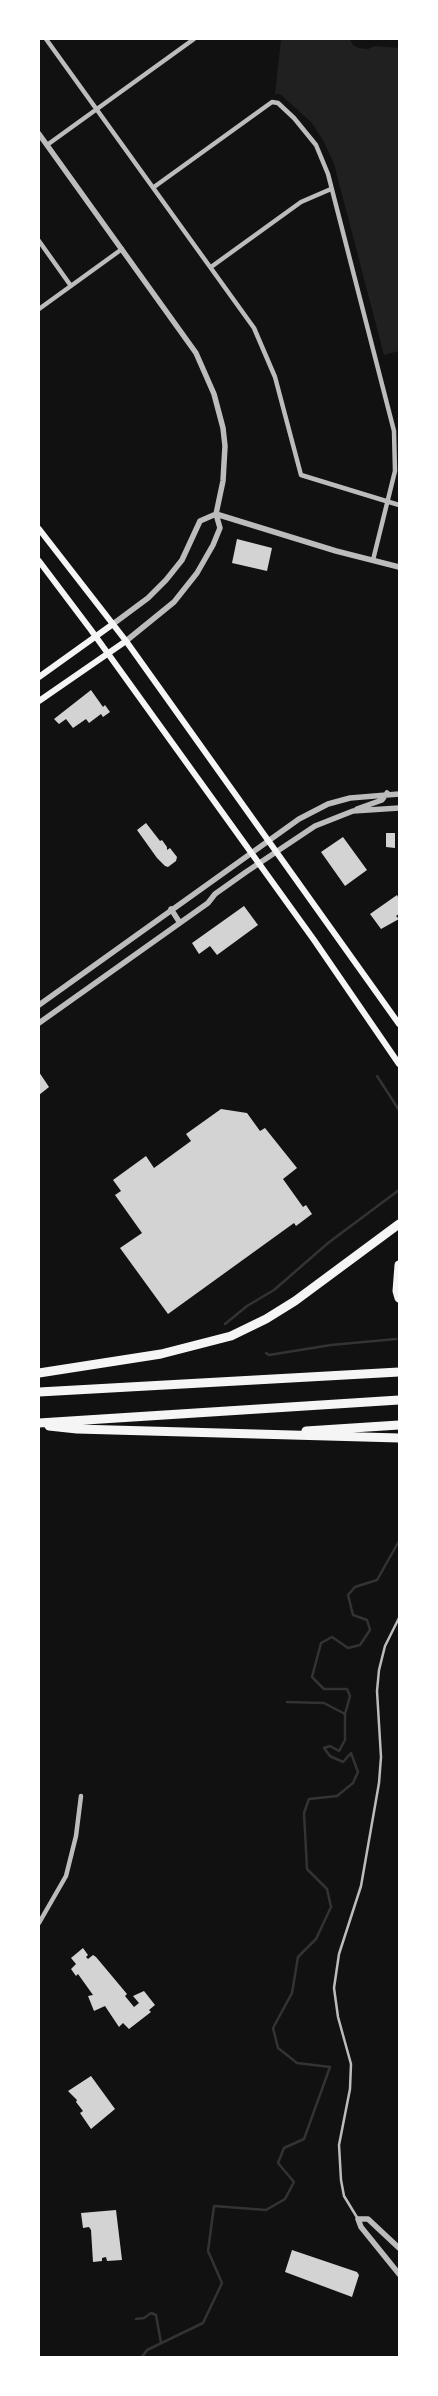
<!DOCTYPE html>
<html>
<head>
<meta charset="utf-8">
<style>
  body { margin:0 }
  #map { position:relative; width:438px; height:2396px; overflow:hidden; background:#111; font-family:"Archivo Narrow",sans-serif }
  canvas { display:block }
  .frame { position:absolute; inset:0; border:40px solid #fff; pointer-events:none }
</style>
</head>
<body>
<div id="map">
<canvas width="438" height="2396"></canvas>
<div class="frame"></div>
</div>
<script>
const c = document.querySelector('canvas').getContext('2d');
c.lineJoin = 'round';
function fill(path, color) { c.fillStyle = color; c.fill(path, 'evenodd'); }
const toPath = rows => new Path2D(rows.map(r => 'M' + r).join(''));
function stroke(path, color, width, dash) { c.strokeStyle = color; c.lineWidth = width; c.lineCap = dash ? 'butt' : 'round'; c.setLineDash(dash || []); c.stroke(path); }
const green = toPath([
  [281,39,350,39,353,45,358,48,368,49,375,46,399,48,399,351,384,355,334,164,324,142,312,123,300,112,280,94,275,94]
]);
const stream = toPath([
  [377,1076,399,1110],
  [225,1324,247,1306,274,1290,328,1243,399,1190],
  [266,1353,269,1355,331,1345,396,1339],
  [287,1702,324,1703,345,1714],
  [136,2319,144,2318,151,2313,156,2315,161,2343],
  [142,2357,147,2350,203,2323,222,2283,208,2251,214,2206,266,2210,285,2199,294,2182,278,2163,284,2148,304,2139,330,2067,297,2063,278,2048,273,2028,292,1993,298,1957,316,1939,331,1907,327,1889,307,1869,304,1813,309,1799,337,1796,353,1783,358,1772,351,1753,343,1762,330,1756,324,1748,330,1746,339,1751,345,1740,345,1714,350,1696,347,1689,324,1689,312,1677,321,1643,332,1637,348,1648,360,1645,370,1630,367,1620,353,1615,348,1595,355,1587,377,1580,399,1541]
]);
const building = toPath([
  [237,539,272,548,267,571,232,563],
  [91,690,103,707,105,705,110,712,103,717,101,714,89,723,86,719,73,728,66,719,59,724,54,719],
  [146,823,160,841,162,840,167,847,167,850,170,848,177,857,176,861,168,867,165,866,157,858,137,830],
  [386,833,395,833,395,848,386,847],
  [343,837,367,870,345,886,321,852],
  [397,895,399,899,399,914,396,916,399,919,381,929,370,914],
  [244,906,258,925,217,955,210,946,199,954,192,943],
  [39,1072,49,1087,39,1095],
  [221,1109,247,1113,260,1131,265,1128,297,1168,283,1179,303,1207,306,1205,312,1214,296,1226,294,1223,168,1314,120,1248,142,1233,115,1195,121,1191,113,1180,146,1156,154,1168,191,1141,186,1134],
  [83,1948,88,1955,86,1957,88,1959,93,1955,96,1957,127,1994,125,1996,134,2007,139,2003,133,1996,144,1991,155,2005,149,2010,151,2012,129,2029,123,2023,119,2027,105,2006,94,2011,88,1996,93,1995,78,1974,76,1976,71,1969,76,1964,71,1958],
  [91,2076,115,2109,91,2129,80,2113,83,2111,76,2102,77,2100,68,2091],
  [116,2210,122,2260,107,2261,106,2257,102,2258,102,2261,93,2262,91,2230,89,2227,83,2228,81,2213],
  [292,2250,357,2272,359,2275,352,2297,285,2272]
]);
const service = toPath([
  [358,2219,344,2196,341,2180,339,2145,350,2089,351,2064,338,2017,334,1988,339,1954,361,1886,379,1783,381,1757,377,1691,379,1670,385,1646,399,1618]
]);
const minor = toPath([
  [46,39,254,328,275,377,301,475,399,505],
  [47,145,194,39],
  [154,187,272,102,278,103,294,118,316,145,328,174,394,431,395,471,373,560],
  [39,241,71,286],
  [211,267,301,202,331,189],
  [39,309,122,249],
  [39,1923,66,1876,76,1836,81,1796]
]);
const tertiary = toPath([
  [39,134,196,353,214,394,223,428,225,446,223,481,216,514,220,528,213,545,197,573,174,602,126,641],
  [216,514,336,551,399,567],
  [113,624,148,598,166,580,182,560,200,521,216,514],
  [357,809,382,800,387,793],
  [171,909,180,923],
  [39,1005,299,819,328,804,350,798,399,794],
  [39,1023,208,903,215,894,246,872,315,826,353,811,399,808],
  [399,2248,368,2219,358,2219,361,2227,399,2274]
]);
const secondary = toPath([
  [39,529,126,641,399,1024],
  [39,561,91,630,314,940,399,1064],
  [39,677,113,624],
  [39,701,126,641]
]);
const motorway = toPath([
  [399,1265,397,1291,399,1298],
  [39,1373,161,1354,231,1336,266,1319,295,1301,399,1224],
  [39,1392,399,1372],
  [39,1423,399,1400],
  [49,1426,77,1429,399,1438],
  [306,1431,399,1425]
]);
fill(green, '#202020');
stroke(stream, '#333', 2.5);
fill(building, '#d3d3d3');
stroke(service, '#bcbcbc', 2.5);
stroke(minor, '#bcbcbc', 4.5);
stroke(tertiary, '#bcbcbc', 5.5);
stroke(secondary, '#f5f5f5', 6);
stroke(motorway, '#f5f5f5', 9);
</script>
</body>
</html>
